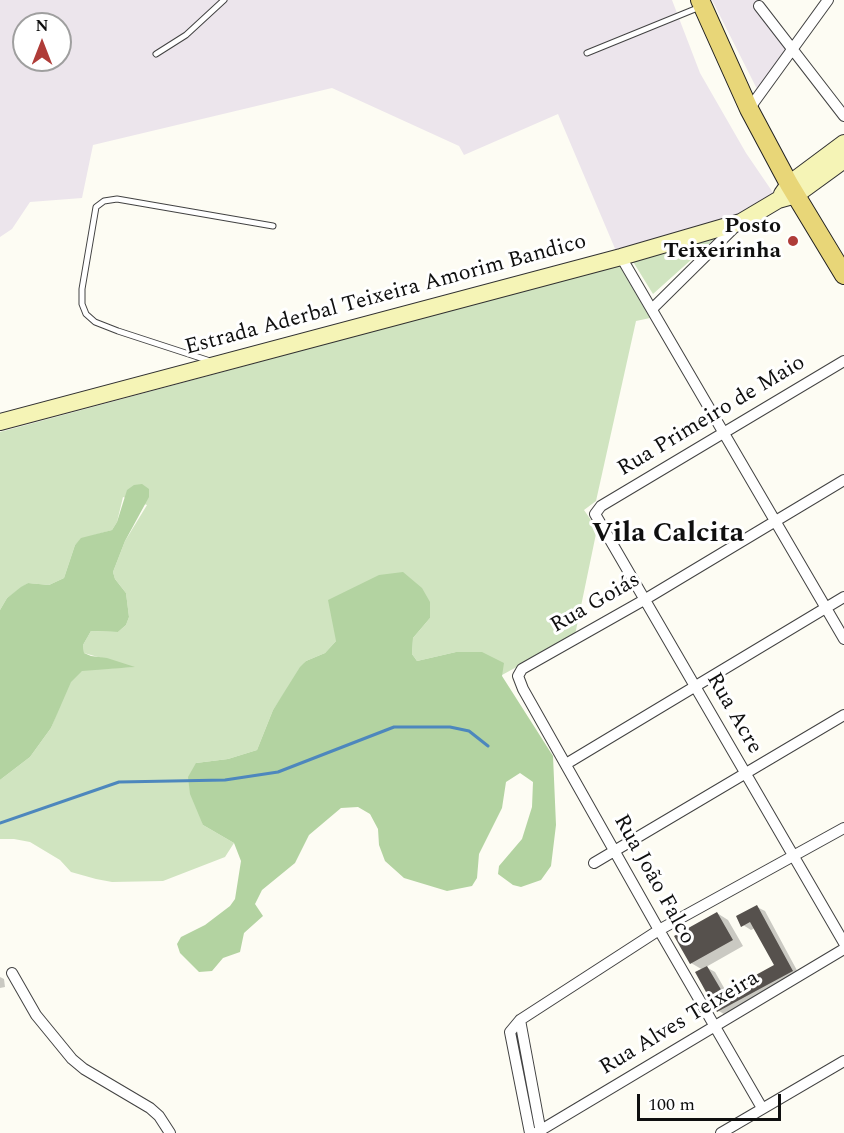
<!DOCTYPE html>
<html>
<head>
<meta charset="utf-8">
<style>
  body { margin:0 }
  #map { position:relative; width:844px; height:1133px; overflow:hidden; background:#fdfcf3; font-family:Spectral,serif }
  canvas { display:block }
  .north { position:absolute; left:12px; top:12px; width:60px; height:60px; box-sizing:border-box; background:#fff; border:2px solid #9f9f9f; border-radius:50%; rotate:0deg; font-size:16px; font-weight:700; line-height:24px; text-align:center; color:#0f0f0f }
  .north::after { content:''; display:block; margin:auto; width:21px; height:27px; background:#af3c38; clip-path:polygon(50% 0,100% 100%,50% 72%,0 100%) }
  .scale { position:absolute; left:637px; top:1094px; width:144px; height:27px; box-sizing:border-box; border:3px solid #0f0f0f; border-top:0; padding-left:8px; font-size:18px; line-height:21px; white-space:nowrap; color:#0f0f0f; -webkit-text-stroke:4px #fff; paint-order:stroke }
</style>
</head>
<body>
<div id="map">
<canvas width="844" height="1133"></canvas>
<div class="north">N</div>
<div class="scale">100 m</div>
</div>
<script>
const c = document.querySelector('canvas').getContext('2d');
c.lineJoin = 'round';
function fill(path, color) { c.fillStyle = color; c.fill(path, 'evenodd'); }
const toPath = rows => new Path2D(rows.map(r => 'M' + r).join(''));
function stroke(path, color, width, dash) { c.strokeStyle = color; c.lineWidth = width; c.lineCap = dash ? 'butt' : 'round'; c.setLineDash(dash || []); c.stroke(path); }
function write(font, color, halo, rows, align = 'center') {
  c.font = font + ' Spectral,serif'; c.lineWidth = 6; c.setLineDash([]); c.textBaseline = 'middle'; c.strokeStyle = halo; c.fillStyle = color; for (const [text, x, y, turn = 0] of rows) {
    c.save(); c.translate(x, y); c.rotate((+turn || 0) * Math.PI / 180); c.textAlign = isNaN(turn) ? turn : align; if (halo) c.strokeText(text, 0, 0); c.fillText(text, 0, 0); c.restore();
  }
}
const industrial = toPath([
  [0,0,672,0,700,73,746,153,776,197,733,221,616,251,558,114,464,155,459,146,332,88,93,145,82,198,30,202,12,229,0,237],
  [24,24,60,24,60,60,24,60],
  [712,0,760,0,761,1,755,9,788,47,758,91]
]);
const green = toPath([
  [722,232,653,294,632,260],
  [619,265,650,318,636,321,596,501,584,510,597,529,575,635,502,675,456,652,417,661,412,654,413,638,430,618,336,641,325,653,306,661,273,710,257,750,228,759,196,763,203,825,234,843,225,857,163,881,112,882,96,879,71,872,60,860,30,842,14,839,0,839,0,780,30,757,51,728,69,682,82,670,133,667,84,653,83,645,91,631,118,632,126,625,129,617,126,593,115,579,113,572,125,541,147,505,123,497,117,522,112,530,81,539,75,545,64,578,49,585,28,583,7,598,0,610,0,432]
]);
const forest = toPath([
  [142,484,149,489,149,497,125,541,113,572,115,579,126,593,129,617,126,625,118,632,91,631,83,645,84,653,91,656,107,658,135,667,82,671,71,682,51,728,30,757,0,780,0,610,7,598,21,587,28,583,49,585,64,578,75,545,81,538,112,530,117,522,127,490,134,485],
  [403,572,422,588,430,602,430,618,413,638,412,654,417,661,456,652,482,652,504,663,502,676,553,756,556,825,551,866,541,880,521,887,513,885,498,874,499,866,522,839,532,807,533,782,520,773,506,782,502,808,479,854,477,878,472,886,447,891,404,878,385,861,379,845,378,829,370,814,358,807,341,808,309,835,295,863,262,890,255,904,263,916,244,933,240,952,223,958,212,971,199,972,180,953,177,944,181,937,205,925,230,906,235,899,241,861,234,843,203,825,190,794,188,777,196,763,228,759,257,750,273,710,300,667,306,661,325,653,336,641,328,600,379,575]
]);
const shadow = toPath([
  [757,907,765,911,800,976,727,1016,719,1011,697,973,703,970,691,963,717,913,728,920,743,946,706,967,715,972,727,993,776,966,755,928,751,930,743,925],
  [0,977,4,979,5,987,0,988]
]);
const stream = toPath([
  [0,823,119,782,225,780,278,772,394,727,450,727,469,731,488,746]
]);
const building = toPath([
  [757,905,793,971,717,1012,695,972,707,966,723,993,774,965,750,922,741,927,736,916],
  [717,912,733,940,690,964,674,936]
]);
const lane = toPath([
  [587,53,700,7],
  [156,54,186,35,224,0],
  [210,361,118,331,95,322,86,314,82,304,82,289,96,207,104,201,117,199,273,226]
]);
const street = toPath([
  [759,6,844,116],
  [749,109,828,0],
  [621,257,844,639],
  [652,309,737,225],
  [844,361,601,506,595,514,844,943],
  [566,764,844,597],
  [594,863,844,715],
  [12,973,36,1015,72,1059,84,1069,150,1108,159,1116,170,1133],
  [520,1020,541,1133],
  [762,1108,659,930,523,689,518,676,522,669,644,600,844,480],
  [530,1133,510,1032,520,1020,659,930,844,828],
  [536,1133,844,949],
  [721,1133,844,1061]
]);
const secondary = toPath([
  [782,194,789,184,844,143],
  [0,422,621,257,741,222,778,200,796,195,844,160]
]);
const primary = toPath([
  [700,0,749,109,789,184,844,275]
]);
const markers = [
  [793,241,6,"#af3c38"]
];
const poiNames = [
  ["Posto",781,228],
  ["Teixeirinha",781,253]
];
const streetNames = [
  ["Estrada Aderbal Teixeira Amorim Bandico",386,296,-15],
  ["Rua Primeiro de Maio",712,417,-31],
  ["Rua Goiás",596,604,-30],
  ["Rua Acre",733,714,60],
  ["Rua João Falco",653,880,61],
  ["Rua Alves Teixeira",680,1024,-31]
];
const districtNames = [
  ["Vila Calcita",668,536]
];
fill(industrial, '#ece5ec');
fill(green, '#d0e4c0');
fill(forest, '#b3d3a1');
fill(shadow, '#0003');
stroke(stream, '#4d87bd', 3);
fill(building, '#56514d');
stroke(lane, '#424242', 7);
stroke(street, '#424242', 12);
stroke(secondary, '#313131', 18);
stroke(primary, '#202020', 20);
stroke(lane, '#fff', 5);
stroke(street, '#fff', 10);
stroke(secondary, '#f5f4b6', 16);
stroke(primary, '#e8d678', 18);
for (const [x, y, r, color] of markers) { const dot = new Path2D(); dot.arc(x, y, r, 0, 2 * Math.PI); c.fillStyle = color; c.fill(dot); stroke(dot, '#fff', 2); }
write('bold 22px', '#0f0f0f', '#fff', poiNames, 'right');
write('22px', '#0f0f0f', '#fff', streetNames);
write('bold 28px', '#0f0f0f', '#fff', districtNames);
</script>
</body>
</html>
